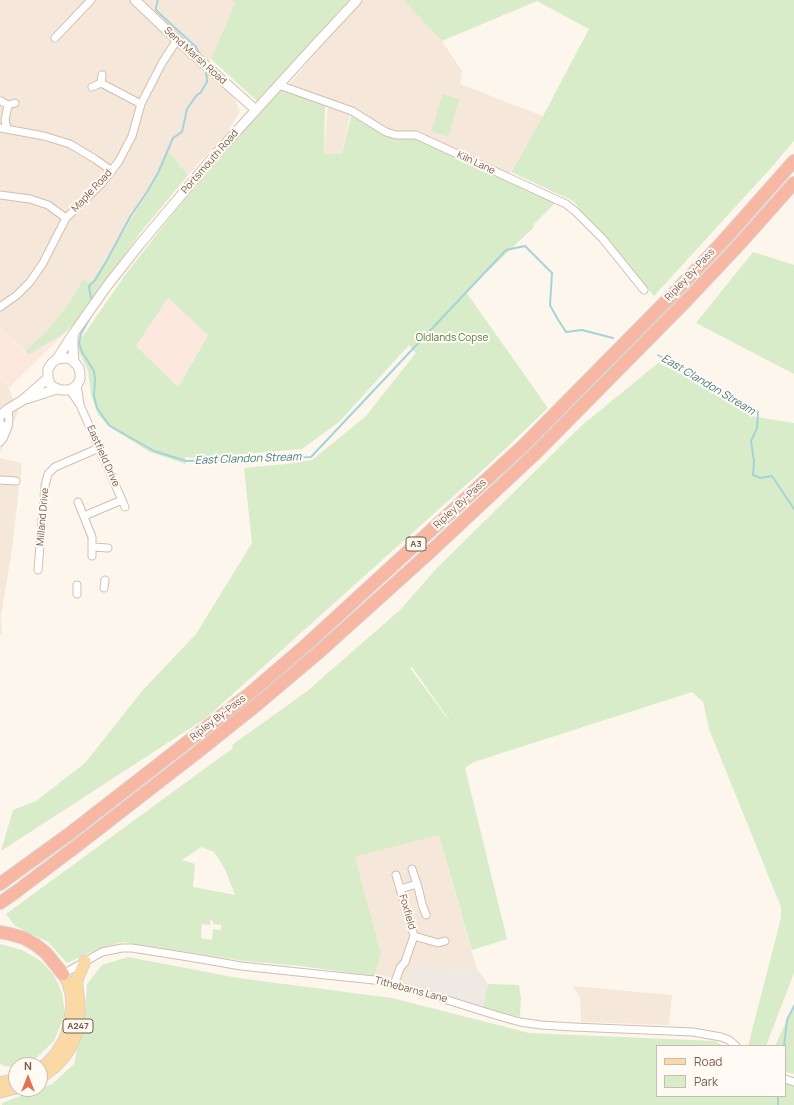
<!DOCTYPE html>
<html>
<head>
<meta charset="utf-8">
<style>
  body { margin:0 }
  #map { position:relative; width:794px; height:1105px; overflow:hidden; background:#fdf6ec; font-family:Manrope,sans-serif }
  canvas { display:block }
  .legend { position:absolute; left:656px; top:1045px; width:130px; height:52px; box-sizing:border-box; background:#fffaf3; border:1px solid #cabbb1; margin:0; padding:5px 7px; list-style:none; font-size:12px; color:#7a5c4d }
  .legend li { display:flex; align-items:center; gap:8px; height:20px }
  .legend b { width:20px; border:1px solid #cabbb1 }
  .north { position:absolute; left:8px; top:1057px; width:40px; height:40px; box-sizing:border-box; background:#fffaf3; border:1px solid #cabbb1; border-radius:50%; rotate:0deg; font-size:11px; font-weight:700; line-height:16px; text-align:center; color:#7a5c4d }
  .north::after { content:''; display:block; margin:auto; width:14px; height:18px; background:#e76f51; clip-path:polygon(50% 0,100% 100%,50% 72%,0 100%) }
</style>
</head>
<body>
<div id="map">
<canvas width="794" height="1105"></canvas>
<ul class="legend">
<li><b style="height:5px;background:#fbd9a5"></b>Road</li>
<li><b style="height:11px;background:#d8ecc9"></b>Park</li>
</ul>
<div class="north">N</div>
</div>
<script>
const c = document.querySelector('canvas').getContext('2d');
c.lineJoin = 'round';
function fill(path, color) { c.fillStyle = color; c.fill(path, 'evenodd'); }
const toPath = rows => new Path2D(rows.map(r => 'M' + r).join(''));
function stroke(path, color, width, dash) { c.strokeStyle = color; c.lineWidth = width; c.lineCap = dash ? 'butt' : 'round'; c.setLineDash(dash || []); c.stroke(path); }
function write(font, color, halo, rows, align = 'center') {
  c.font = font + ' Manrope,sans-serif'; c.lineWidth = 4; c.setLineDash([]); c.textBaseline = 'middle'; c.strokeStyle = halo; c.fillStyle = color; for (const [text, x, y, turn = 0] of rows) {
    c.save(); c.translate(x, y); c.rotate((+turn || 0) * Math.PI / 180); c.textAlign = isNaN(turn) ? turn : align; if (halo) c.strokeText(text, 0, 0); c.fillText(text, 0, 0); c.restore();
  }
}
const residential = toPath([
  [0,0,231,0,235,2,211,59,202,67,234,97,240,112,227,133,188,175,168,151,154,183,91,283,83,281,71,300,47,331,25,351,0,328],
  [348,0,403,0,442,41,462,71,460,84,543,116,508,176,396,134,351,110,342,154,324,154,328,101,288,86,352,10],
  [0,378,9,388,18,412,0,453],
  [0,458,22,463,11,556,1,616,2,634,0,636],
  [439,835,477,969,443,970,407,986,375,976,381,953,355,857],
  [573,986,672,995,669,1025,581,1022,580,997]
]);
const commercial = toPath([
  [168,298,208,334,178,387,136,346],
  [0,328,28,355,65,333,9,388,0,378]
]);
const industrial = toPath([
  [415,963,444,970,477,969,488,984,483,1008,407,986]
]);
const green = toPath([
  [231,0,348,0,348,1,258,102,211,59,235,2],
  [403,0,794,0,794,141,770,169,654,296,573,201,511,172,543,116,589,29,537,1,442,41],
  [280,89,325,106,324,154,342,154,352,112,377,128,416,136,556,202,533,225,534,227,466,292,548,408,487,466,206,718,1,851,13,810,36,801,85,763,143,690,196,634,252,543,244,468,286,464,312,460,365,417,416,353,409,345,339,422,302,449,195,458,185,457,186,464,150,452,108,426,98,414,91,395,88,371,76,346,125,275,175,211,254,118],
  [168,298,208,335,178,387,136,346],
  [443,94,459,99,448,137,431,131],
  [168,151,188,175,140,233,83,313,65,333,28,355,25,351,47,331,71,300,83,280,91,283,154,183],
  [753,252,794,265,794,374,696,323],
  [658,363,677,372,751,416,794,423,794,973,766,1046,748,1046,781,918,781,907,709,729,703,702,692,692,474,762,465,768,507,939,472,950,439,835,355,857,381,953,375,976,300,966,244,961,123,942,98,949,67,963,48,942,15,926,6,914,233,748,232,745,306,692,400,610,436,569,580,427],
  [412,667,450,721,450,722,410,668],
  [201,847,214,852,225,869,235,895,193,887,195,864,182,860],
  [210,920,213,921,213,924,221,925,221,930,213,929,212,940,201,938,202,924,210,925],
  [0,944,22,950,41,961,54,975,62,993,65,1014,54,1041,34,1060,21,1065,16,1065,16,1067,4,1066,0,1064],
  [128,957,238,978,392,998,529,1033,715,1041,723,1046,657,1046,657,1096,785,1096,785,1083,794,1086,794,1105,2,1105,2,1103,52,1084,74,1064,84,1022,87,984,102,965],
  [488,984,519,985,521,998,520,1017,483,1008],
  [794,1005,794,1074,785,1072,785,1046,775,1046]
]);
const stream = toPath([
  [158,0,156,7,156,10,160,14,196,47,201,56],
  [92,302,90,293,89,286,95,280,106,262,130,217,147,192,158,173,173,138,182,132,187,109,196,96,201,92,207,82,206,69],
  [91,316,81,334,79,343,82,352,94,371,95,379,94,396,97,408,106,421,110,426,154,451,186,461,311,457,506,250,525,246,552,273,550,305,557,318,566,332,582,330,613,338],
  [658,355,758,412,757,428,751,441,754,461,753,475,760,478,772,476,794,509],
  [784,1046,787,1020,794,1006],
  [778,1096,778,1105]
]);
const street = toPath([
  [55,38,91,0],
  [101,83,141,104],
  [279,85,352,111,386,132,396,135,416,135,566,204,576,212,602,238,644,290],
  [92,87,101,83,102,75],
  [1,101,8,105,15,103],
  [0,128,44,136,70,144,95,159,112,171],
  [7,129,5,120,8,105],
  [0,195,30,199,48,205,66,218],
  [0,307,17,295,30,282,43,263,66,218,102,183,119,161,132,136,141,104,162,63,177,40],
  [77,385,80,405],
  [70,390,80,405,125,507],
  [0,422,2,425,1,438],
  [0,442,3,439,8,427,9,419,8,409],
  [0,480,16,481],
  [78,502,92,537,92,556],
  [84,516,122,500],
  [93,547,108,548],
  [38,570,45,486,48,474,55,467,99,448],
  [104,588,105,580],
  [77,594,77,585],
  [412,869,417,884],
  [400,889,417,884,419,891,422,904,426,915],
  [414,936,438,943,445,941],
  [63,974,102,952,122,948,132,948,195,958,241,966,374,980,444,999,495,1015,520,1022,541,1025,573,1027,693,1032,721,1037,729,1040,736,1046],
  [394,985,400,968,405,962,408,953,414,936,396,875],
  [785,1079,794,1082]
]);
const secondary = toPath([
  [135,0,177,40,256,110],
  [73,335,73,348,74,362],
  [57,359,66,358,71,359,76,364,79,368,80,374,80,379,77,385,70,390,61,390,53,387,50,384,48,378,48,369,52,363,57,359,73,334,107,286,140,244,215,155,316,44,357,0],
  [26,399,57,389],
  [0,416,8,409,23,400,48,378]
]);
const primary = toPath([
  [40,1068,47,1064,57,1052,65,1039,69,1026,72,1005,71,994,68,983,63,974],
  [40,1078,56,1066,64,1057,71,1047,76,1035,79,1013,79,1003,77,987,77,980,85,961],
  [0,1083,16,1079],
  [0,1092,16,1088]
]);
const highway = toPath([
  [0,884,69,834,249,694,306,645,523,446,675,292,724,240,794,161],
  [0,903,17,891,78,845,199,751,259,703,317,654,429,553,535,454,687,300,736,248,794,183],
  [0,932,10,934,24,938,36,945,46,953,63,974]
]);
const shields = [
  [416,544,20],
  [78,1026,30]
];
const shieldNames = [
  ["A3",416,544],
  ["A247",78,1026]
];
const streetNames = [
  ["Send Marsh Road",195,56,42],
  ["Portsmouth Road",210,162,-49],
  ["Kiln Lane",476,163,25],
  ["Maple Road",92,191,-47],
  ["Ripley By-Pass",690,275,-47],
  ["Eastfield Drive",103,456,66],
  ["Ripley By-Pass",460,504,-43],
  ["Milland Drive",43,517,-85],
  ["Ripley By-Pass",218,718,-38],
  ["Foxfield",407,912,74],
  ["Tithebarns Lane",411,990,15]
];
const parkNames = [
  ["Oldlands Copse",452,338]
];
const waterNames = [
  ["East Clandon Stream",708,385,31],
  ["East Clandon Stream",248,459,-2]
];
fill(residential, '#f5e8da');
fill(commercial, '#fde8e0');
fill(industrial, '#efe9e4');
fill(green, '#d8ecc9');
stroke(stream, '#a5d3da', 2);
stroke(street, '#d1beb0', 9);
stroke(secondary, '#d6c0b0', 11);
stroke(primary, '#dad1cd', 13);
stroke(highway, '#dad1cd', 14);
stroke(street, '#fff', 7);
stroke(secondary, '#fff', 9);
stroke(primary, '#fbd9a5', 11);
stroke(highway, '#f7b7a3', 12);
for (const [x, y, w] of shields) { const box = new Path2D(); box.roundRect(x - w / 2, y - 7, w, 14, 3); c.fillStyle = '#fffaf3'; c.fill(box); stroke(box, '#7a5c4d', 1); }
write('bold 9px', '#7a5c4d', null, shieldNames);
write('10px', '#7a5c4d', '#fffaf3', streetNames);
write('10px', '#537a41', '#fffaf3', parkNames);
write('italic 11px', '#437c86', '#fffaf3', waterNames);
</script>
</body>
</html>
